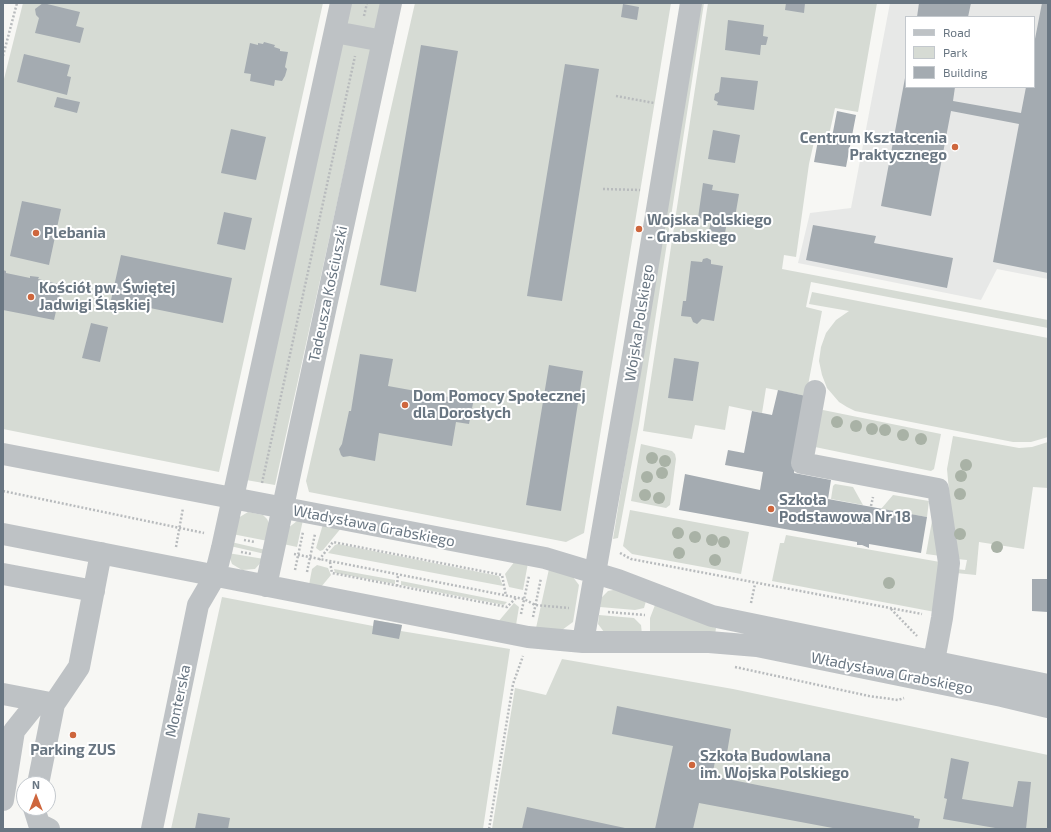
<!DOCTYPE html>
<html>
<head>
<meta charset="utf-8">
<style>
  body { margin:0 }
  #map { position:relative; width:1051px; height:832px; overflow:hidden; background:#f7f7f4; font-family:"Exo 2",sans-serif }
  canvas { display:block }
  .frame { position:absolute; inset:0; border:4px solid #697682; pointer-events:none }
  .legend { position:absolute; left:905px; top:16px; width:130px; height:72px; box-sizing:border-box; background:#fff; border:1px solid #c3c8cd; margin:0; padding:5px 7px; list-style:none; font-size:12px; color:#697682 }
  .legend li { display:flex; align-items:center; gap:8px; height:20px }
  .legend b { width:20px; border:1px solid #c3c8cd }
  .north { position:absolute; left:16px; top:776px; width:40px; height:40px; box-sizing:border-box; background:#fff; border:1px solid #c3c8cd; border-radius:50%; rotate:0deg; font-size:11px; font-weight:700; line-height:16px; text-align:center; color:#697682 }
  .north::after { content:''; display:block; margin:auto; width:14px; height:18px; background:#ce663d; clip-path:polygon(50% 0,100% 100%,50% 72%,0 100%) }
</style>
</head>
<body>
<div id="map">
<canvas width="1051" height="832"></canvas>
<div class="frame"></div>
<ul class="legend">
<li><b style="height:5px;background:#bec2c5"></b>Road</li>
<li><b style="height:11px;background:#d6dbd4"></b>Park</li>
<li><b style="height:11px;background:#a4abb1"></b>Building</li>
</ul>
<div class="north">N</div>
</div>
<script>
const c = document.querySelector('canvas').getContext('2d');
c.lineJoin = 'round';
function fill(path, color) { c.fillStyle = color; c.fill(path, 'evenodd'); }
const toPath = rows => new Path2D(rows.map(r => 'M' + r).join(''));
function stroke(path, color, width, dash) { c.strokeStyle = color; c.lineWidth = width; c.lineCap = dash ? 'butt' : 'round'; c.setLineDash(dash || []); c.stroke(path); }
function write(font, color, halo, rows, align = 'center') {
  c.font = font + ' "Exo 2",sans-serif'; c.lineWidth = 4; c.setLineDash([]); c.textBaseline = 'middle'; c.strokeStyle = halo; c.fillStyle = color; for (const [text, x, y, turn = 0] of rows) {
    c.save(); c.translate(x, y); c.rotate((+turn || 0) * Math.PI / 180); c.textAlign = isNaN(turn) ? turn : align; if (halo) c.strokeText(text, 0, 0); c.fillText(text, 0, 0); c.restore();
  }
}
const built = toPath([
  [890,3,1048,3,1048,279,997,269,981,300,798,263,810,213,851,208],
  [906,17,1034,17,1034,87,906,87]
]);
const green = toPath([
  [23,3,323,3,219,472,3,429,3,83],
  [348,3,381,3,275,485,246,480],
  [415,3,671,3,584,533,566,542,309,492,306,481],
  [699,3,704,3,639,424,618,538,613,539],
  [708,3,877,3,858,112,835,108,829,135,816,133,809,164,796,257,784,255,782,269,1048,320,1048,328,811,282,806,307,822,311,806,396,766,388,762,413,729,406,725,430,695,425,692,439,643,431],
  [812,292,1048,338,1048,437,1031,442,1013,442,855,411,847,407,839,402,827,388,822,375,819,361,821,347,826,333,836,320,849,311,809,304],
  [823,410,941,434,934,469,931,471,815,447,818,412],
  [953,436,1019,448,1032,447,1048,442,1048,488,1033,487,1024,549,979,542,976,575,956,573,956,569,965,570,967,560,957,559,953,535,947,469],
  [641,444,672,451,675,454,676,459,670,505,666,508,631,501],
  [835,484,853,487,863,505,831,499,833,486],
  [893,495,929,501,927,517,881,509],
  [630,510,749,532,741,574,632,554,623,546],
  [248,512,263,515,267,519,270,525,268,541,232,534,238,518],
  [303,520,297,547,283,544,288,528,297,521],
  [932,521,941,556,926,554],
  [323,524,342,527,323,550,320,551,316,548],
  [786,535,940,562,935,612,772,581,780,543,784,543],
  [231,542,266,550,265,554,230,546],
  [338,544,499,576,503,586,328,553,335,545],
  [228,553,264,559,255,569,242,570,232,564],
  [515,561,528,563,523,590,509,587,505,574],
  [317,565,328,568,331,575,321,587,309,585,312,569],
  [334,569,395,580,395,584,335,573],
  [549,569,573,577,579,585,573,622,562,630,536,628],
  [401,581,507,602,504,605,401,585],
  [618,589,646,601,644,608,635,610,600,607,601,598,608,591],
  [222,597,373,626,374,620,402,625,401,631,510,649,483,829,171,829],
  [514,603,519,607,516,625,498,622],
  [655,605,716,628,715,635,650,634,650,618],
  [599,615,634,618,641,625,642,634,604,632,598,624],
  [562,659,733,689,1048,755,1048,829,492,829,515,688,546,695]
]);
const building = toPath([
  [43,3,80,12,76,26,84,28,80,43,35,33,39,18,36,15,35,9],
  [786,3,805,3,804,13,785,10],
  [919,3,971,3,968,17,917,17],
  [1042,3,1048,3,1048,273,993,262,1019,124,951,111,931,216,881,206,905,78,906,87,955,87,953,101,1021,113,1026,87,1034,87,1034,44],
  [623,4,639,7,637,20,621,17],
  [728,20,764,25,763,36,768,37,766,45,761,45,760,55,725,50],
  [264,42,275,45,274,47,280,49,280,51,288,52,285,67,287,69,285,76,282,81,275,80,274,86,250,81,251,74,244,73,250,43,258,45,258,43,263,44],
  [421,45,458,51,416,292,380,285],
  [24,54,70,65,67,76,71,77,67,95,17,82],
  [565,64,599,69,562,301,527,296],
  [721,77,758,81,754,110,717,105,718,102,714,100,715,94,719,92],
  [57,97,80,102,77,113,54,107],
  [837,111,856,115,846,167,814,162,819,135,832,137],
  [231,129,266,137,256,180,221,173],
  [713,130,740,135,735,163,708,159],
  [703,183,713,185,712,190,739,194,734,223,727,222,725,233,709,231,711,220,698,218],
  [22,201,61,209,49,265,10,256],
  [224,212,252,218,245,250,217,244],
  [813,225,876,236,874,243,953,258,947,288,806,260],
  [121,255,232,278,223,323,111,300],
  [707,258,711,260,711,264,723,266,714,321,702,319,697,324,693,322,691,317,681,316,683,301,686,301,691,261,702,262,703,259],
  [3,270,6,271,6,273,30,278,30,276,39,277,38,279,62,285,54,320,3,310],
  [91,323,108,327,100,362,82,358],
  [360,354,393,359,388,386,460,399,460,395,474,398,469,424,456,422,452,446,379,433,375,461,350,456,343,457,341,455,339,449,342,444,349,411,351,411],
  [674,358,699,362,693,401,668,398],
  [549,365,583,371,561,511,526,505],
  [778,390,806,396,794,473,831,480,828,499,927,517,921,553,869,544,869,548,862,545,857,545,857,542,679,510,685,474,760,490,763,472,725,465,728,450,744,453,752,411,772,415],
  [1032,579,1048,579,1048,612,1032,611],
  [374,620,402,625,399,639,372,634],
  [617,706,731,729,727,753,717,752,712,776,914,816,914,818,920,819,918,829,838,829,699,803,693,829,655,829,673,746,612,734],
  [951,758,969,762,962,799,1013,807,1018,781,1031,782,1026,829,1001,829,943,819,947,799,944,798],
  [527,807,625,828,625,829,522,829],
  [198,813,230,818,228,829,195,829]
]);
const path = toPath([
  [364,16,367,3],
  [3,56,17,3],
  [616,96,654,103],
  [603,189,640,190],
  [262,483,355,56],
  [3,491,204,533],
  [871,506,873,497],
  [244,540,255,542],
  [176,547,183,508],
  [241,552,252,554],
  [620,553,631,559,922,614],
  [294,554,524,599,535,605,569,608],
  [319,560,333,542,502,575,506,596],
  [330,562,332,573,507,607,516,598],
  [295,570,303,532],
  [307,572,315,534],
  [397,586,398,575],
  [751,603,755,584],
  [891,609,917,636],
  [608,612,645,615],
  [521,614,529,576],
  [533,617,541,578],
  [735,667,869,696,898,700,904,698],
  [489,829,513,684,523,656]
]);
const minor = toPath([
  [335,32,383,41],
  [815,391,802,463,938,489,949,563,942,618,934,661],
  [3,454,545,558,618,580,712,616,1048,685],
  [3,534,528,637,583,642,709,642,757,646,1002,696,1048,707],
  [3,574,94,591],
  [266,586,391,3],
  [583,642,633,355,691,3],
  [3,694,50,703],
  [38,784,54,704,79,667,101,553],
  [3,800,14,731,38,701],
  [34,808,39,824,49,829],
  [152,829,198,605,215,576,222,548,341,3]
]);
const trees = [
  [837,422],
  [856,426],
  [872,429],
  [885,430],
  [903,435],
  [921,439],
  [652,458],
  [665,461],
  [966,465],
  [662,473],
  [961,476],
  [647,477],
  [960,494],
  [645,495],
  [659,498],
  [678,533],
  [960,534],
  [695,537],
  [712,540],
  [724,542],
  [997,547],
  [679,553],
  [715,560],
  [889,583]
];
const markers = [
  [955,147,4,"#ce663d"],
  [639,229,4,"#ce663d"],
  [36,233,4,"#ce663d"],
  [31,297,4,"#ce663d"],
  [405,405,4,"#ce663d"],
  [771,509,4,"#ce663d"],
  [73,735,4,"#ce663d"],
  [692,765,4,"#ce663d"]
];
const poiNames = [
  ["Centrum Kształcenia",947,138,"right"],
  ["Praktycznego",947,155,"right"],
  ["Wojska Polskiego",647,220],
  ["- Grabskiego",647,237],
  ["Plebania",44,233],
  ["Kościół pw. Świętej",39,288],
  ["Jadwigi Śląskiej",39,305],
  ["Dom Pomocy Społecznej",413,396],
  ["dla Dorosłych",413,413],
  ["Szkoła",779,500],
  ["Podstawowa Nr 18",779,517],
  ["Parking ZUS",73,750,"center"],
  ["Szkoła Budowlana",700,756],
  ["im. Wojska Polskiego",700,773]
];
const streetNames = [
  ["Tadeusza Kościuszki",328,294,-78],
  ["Wojska Polskiego",639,323,-81],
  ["Władysława Grabskiego",374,526,11],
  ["Władysława Grabskiego",892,673,11],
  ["Monterska",178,701,-78]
];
fill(built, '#e7e8e7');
fill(green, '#d6dbd4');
fill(building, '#a4abb1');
stroke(path, '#b8bbbd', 2.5, [2, 2]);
stroke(minor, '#bec2c5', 22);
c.fillStyle = '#a9b2a6';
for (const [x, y] of trees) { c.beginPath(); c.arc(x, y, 6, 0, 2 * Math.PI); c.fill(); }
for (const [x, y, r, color] of markers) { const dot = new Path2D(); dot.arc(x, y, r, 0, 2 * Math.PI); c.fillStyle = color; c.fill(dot); stroke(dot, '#fff', 1.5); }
write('bold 15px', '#697682', '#fff', poiNames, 'left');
write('15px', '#697682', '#fff', streetNames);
</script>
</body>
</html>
